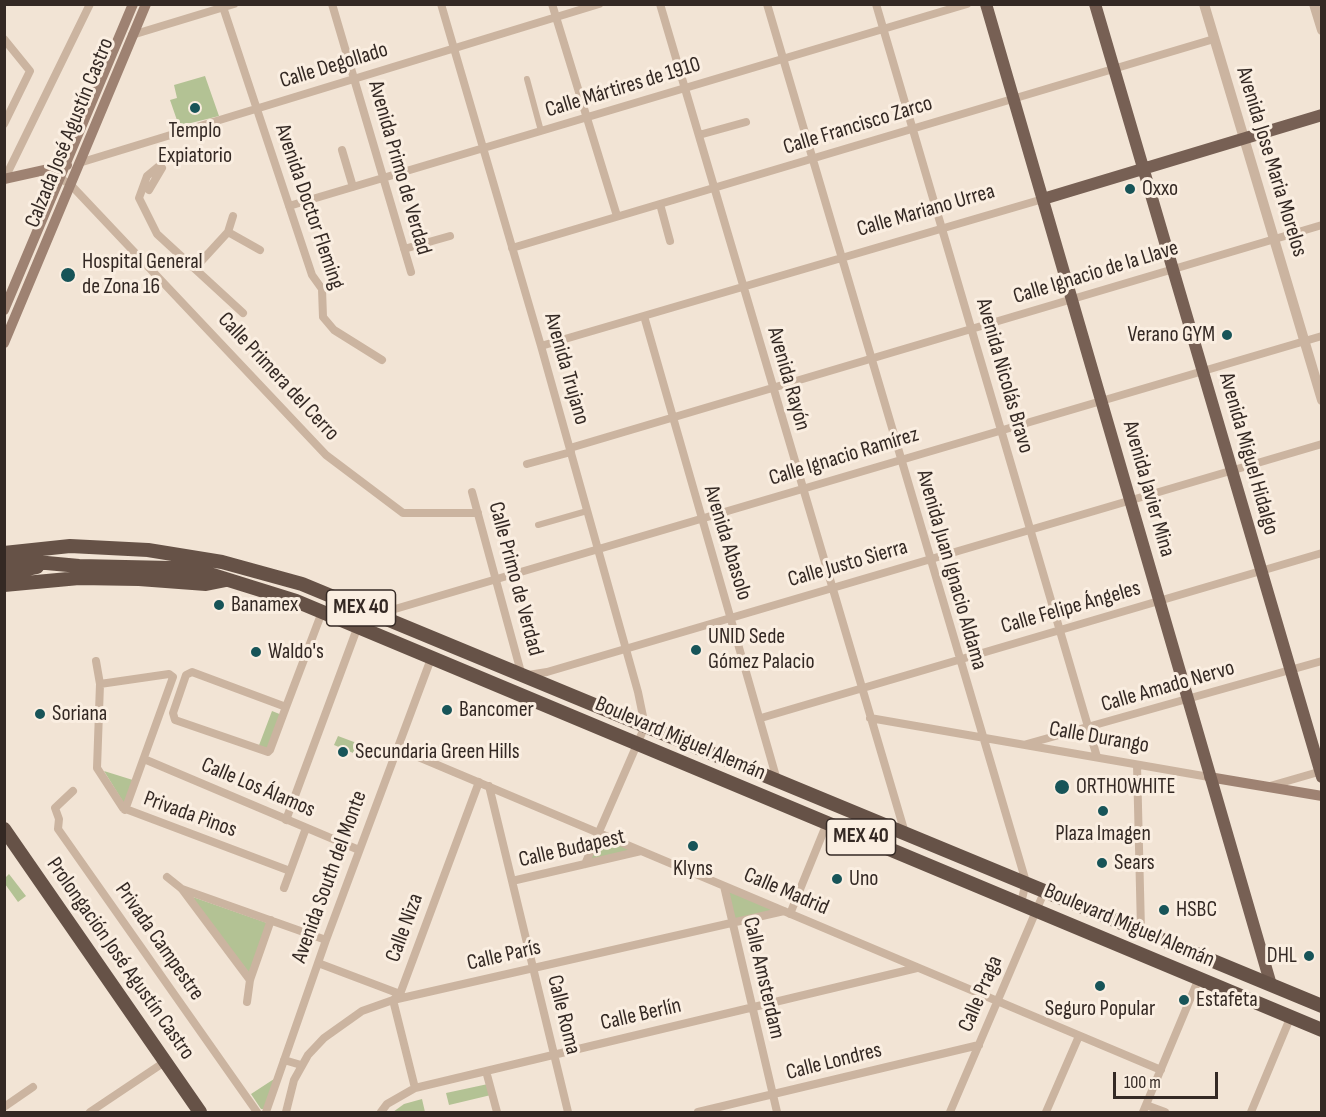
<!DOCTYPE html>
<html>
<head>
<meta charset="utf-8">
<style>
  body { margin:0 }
  #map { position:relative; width:1326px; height:1117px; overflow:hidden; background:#f2e4d5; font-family:"Sofia Sans Condensed",sans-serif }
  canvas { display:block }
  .frame { position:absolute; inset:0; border:6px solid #342924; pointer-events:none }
  .scale { position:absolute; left:1113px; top:1072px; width:105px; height:27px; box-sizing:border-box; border:3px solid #342924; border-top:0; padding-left:8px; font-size:18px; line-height:21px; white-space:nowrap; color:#342924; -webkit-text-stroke:4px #faeee1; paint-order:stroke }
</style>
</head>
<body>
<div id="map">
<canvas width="1326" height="1117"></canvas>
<div class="frame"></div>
<div class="scale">100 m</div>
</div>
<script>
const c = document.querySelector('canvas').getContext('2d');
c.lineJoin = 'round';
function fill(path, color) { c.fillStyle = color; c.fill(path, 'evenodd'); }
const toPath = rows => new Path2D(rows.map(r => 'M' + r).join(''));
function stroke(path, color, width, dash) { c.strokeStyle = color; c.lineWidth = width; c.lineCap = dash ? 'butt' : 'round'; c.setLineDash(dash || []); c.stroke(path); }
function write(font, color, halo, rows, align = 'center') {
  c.font = font + ' "Sofia Sans Condensed",sans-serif'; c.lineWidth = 6; c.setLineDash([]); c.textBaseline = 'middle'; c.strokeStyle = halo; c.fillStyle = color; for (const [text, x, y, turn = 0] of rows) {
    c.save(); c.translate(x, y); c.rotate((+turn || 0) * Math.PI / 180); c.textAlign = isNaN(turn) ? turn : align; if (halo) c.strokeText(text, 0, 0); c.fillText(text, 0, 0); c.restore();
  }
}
const green = toPath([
  [205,76,219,116,179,126,170,100,177,98,174,85],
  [272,711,282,715,270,751,258,748],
  [338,736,362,745,358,755,334,745],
  [104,771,136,781,125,805],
  [601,835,645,853,588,865],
  [9,874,26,896,18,902,5,884,5,878],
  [724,887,780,912,730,923],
  [190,896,270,924,253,978],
  [274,1079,265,1109,261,1109,251,1094],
  [488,1084,491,1095,449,1105,446,1093],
  [422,1099,425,1112,393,1112,404,1104]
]);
const pedestrian = toPath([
  [527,79,541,131],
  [538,525,587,511]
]);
const minor = toPath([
  [222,4,312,275,322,289,323,317,334,330,382,360],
  [332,4,411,272],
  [441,4,541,346,638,692,645,726,585,864],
  [552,4,617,216],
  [660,4,905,833],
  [767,4,1026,882,1021,903],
  [876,4,1097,757],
  [132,35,234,4],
  [4,39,30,71,4,124],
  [699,135,746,122],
  [342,150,353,187],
  [79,163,599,4],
  [159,166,147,176,139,198,157,234,243,313],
  [59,178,70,184,326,455,403,513,478,513],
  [4,180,90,4],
  [149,190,162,168],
  [660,204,670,241],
  [289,206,967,4],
  [228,232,260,250],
  [512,248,1214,39],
  [404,249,450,236],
  [195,268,228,232,233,216],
  [644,316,777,780],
  [541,346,1043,199],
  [570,448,1322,225],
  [527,464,571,452],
  [472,492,522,676,547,672,1322,444],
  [378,614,1322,336],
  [96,661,100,684,97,768,123,808,290,871],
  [100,684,169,674,173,677,125,810],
  [286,707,192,672,186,675,173,713,175,720,268,752,270,750,286,707,322,612],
  [761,718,1322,553],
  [870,718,1209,777],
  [1027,744,1322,661],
  [397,748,1161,1070],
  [144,759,359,850],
  [1137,765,1141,930],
  [489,786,568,1112],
  [1270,786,1322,771],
  [73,791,55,808,59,819,58,829,257,1112],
  [286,820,358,626],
  [167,877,182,889,250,980],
  [512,881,641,851],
  [724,886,777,1112],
  [284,888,306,828],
  [182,889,326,940],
  [790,914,827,823],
  [318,963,400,994],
  [247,1002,250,980,271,920],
  [284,1060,301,1065],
  [486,1071,497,1112],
  [415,1088,393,1000,400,994,479,782],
  [1146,1105,1165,1112],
  [4,1107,33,1087],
  [90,1112,166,1061],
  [266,1112,326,940,432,656],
  [286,1112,294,1080,308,1055,324,1038,362,1011,393,1000,784,911],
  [381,1112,387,1104,415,1088,917,968],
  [698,1112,979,1045],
  [950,1112,1045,890],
  [1046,1112,1079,1036],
  [1143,1112,1199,978],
  [1251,1112,1291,1016]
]);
const tertiary = toPath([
  [1204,4,1322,400],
  [1314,4,1322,30]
]);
const secondary = toPath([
  [4,179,67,165],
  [4,310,133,4],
  [4,343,146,4],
  [1209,777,1322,796]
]);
const primary = toPath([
  [986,4,1271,985],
  [1095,4,1322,777],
  [1043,199,1322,115]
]);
const trunk = toPath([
  [4,553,70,546,148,550,222,562,302,584,1322,1006],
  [4,564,25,561,79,566,171,568,203,572,296,601,1322,1030],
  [4,574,37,567],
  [4,585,79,578,139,579,206,584,226,580],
  [4,829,200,1112]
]);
const markers = [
  [195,108,6,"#175458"],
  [1130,189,6,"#175458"],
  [68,275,8,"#175458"],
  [1227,335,6,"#175458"],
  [219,605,6,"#175458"],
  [696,650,6,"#175458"],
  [256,652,6,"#175458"],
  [447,710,6,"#175458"],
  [40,714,6,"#175458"],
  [343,752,6,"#175458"],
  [1062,787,8,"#175458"],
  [1103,811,6,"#175458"],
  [693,846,6,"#175458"],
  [1102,863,6,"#175458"],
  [837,879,6,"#175458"],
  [1164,910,6,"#175458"],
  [1309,956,6,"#175458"],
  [1100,986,6,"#175458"],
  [1184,1000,6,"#175458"]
];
const shields = [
  [361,608,69],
  [861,837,69]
];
const shieldNames = [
  ["MEX 40",361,608],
  ["MEX 40",861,837]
];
const streetNames = [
  ["Calle Degollado",334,66,-17],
  ["Calle Mártires de 1910",623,88,-17],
  ["Calle Francisco Zarco",858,126,-17],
  ["Calzada José Agustín Castro",70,133,-68],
  ["Avenida Jose Maria Morelos",1271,162,73],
  ["Avenida Primo de Verdad",399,168,74],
  ["Avenida Doctor Fleming",309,207,71],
  ["Calle Mariano Urrea",926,211,-16],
  ["Calle Ignacio de la Llave",1096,273,-17],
  ["Avenida Trujano",566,369,74],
  ["Avenida Nicolás Bravo",1004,376,74],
  ["Calle Primera del Cerro",278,377,47],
  ["Avenida Rayón",788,379,74],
  ["Avenida Miguel Hidalgo",1248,454,74],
  ["Calle Ignacio Ramírez",844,457,-17],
  ["Avenida Javier Mina",1148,489,74],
  ["Avenida Abasolo",727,543,73],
  ["Calle Justo Sierra",848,564,-16],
  ["Avenida Juan Ignacio Aldama",951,570,74],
  ["Calle Primo de Verdad",515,579,75],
  ["Calle Felipe Ángeles",1071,608,-16],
  ["Calle Amado Nervo",1168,687,-16],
  ["Calle Durango",1099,738,10],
  ["Boulevard Miguel Alemán",680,739,23],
  ["Calle Los Álamos",258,788,23],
  ["Privada Pinos",190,815,20],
  ["Calle Budapest",572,849,-13],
  ["Avenida South del Monte",330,877,-70],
  ["Calle Madrid",786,892,23],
  ["Boulevard Miguel Alemán",1129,926,23],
  ["Calle Niza",405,928,-70],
  ["Privada Campestre",159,942,55],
  ["Calle París",504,956,-13],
  ["Prolongación José Agustín Castro",120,959,55],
  ["Calle Amsterdam",763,978,77],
  ["Calle Praga",981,994,-67],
  ["Calle Roma",563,1015,76],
  ["Calle Berlín",641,1015,-13],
  ["Calle Londres",834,1062,-14]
];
const poiNames = [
  ["Templo",195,131,"center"],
  ["Expiatorio",195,156,"center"],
  ["Oxxo",1142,189],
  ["Hospital General",82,262],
  ["de Zona 16",82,287],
  ["Verano GYM",1215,335,"right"],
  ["Banamex",231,605],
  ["UNID Sede",708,637],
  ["Gómez Palacio",708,662],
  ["Waldo's",268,652],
  ["Bancomer",459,710],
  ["Soriana",52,714],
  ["Secundaria Green Hills",355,752],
  ["ORTHOWHITE",1076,787],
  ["Plaza Imagen",1103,834,"center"],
  ["Sears",1114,863],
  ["Klyns",693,869,"center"],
  ["Uno",849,879],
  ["HSBC",1176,910],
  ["DHL",1297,956,"right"],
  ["Estafeta",1196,1000],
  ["Seguro Popular",1100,1009,"center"]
];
fill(green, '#b3c294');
stroke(pedestrian, '#cbb4a0', 6);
stroke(minor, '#cbb4a0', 8);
stroke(tertiary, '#cbb4a0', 10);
stroke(secondary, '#9e8272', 10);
stroke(primary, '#776054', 12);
stroke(trunk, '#665247', 14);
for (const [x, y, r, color] of markers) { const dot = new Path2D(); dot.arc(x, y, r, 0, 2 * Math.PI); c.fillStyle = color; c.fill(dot); stroke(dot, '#faeee1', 2); }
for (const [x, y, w] of shields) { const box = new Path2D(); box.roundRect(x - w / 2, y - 18, w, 36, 4.5); c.fillStyle = '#faeee1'; c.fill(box); stroke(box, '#342924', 1.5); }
write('bold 21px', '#342924', null, shieldNames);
write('22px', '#342924', '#faeee1', streetNames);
write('22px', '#342924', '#faeee1', poiNames, 'left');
</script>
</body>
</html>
